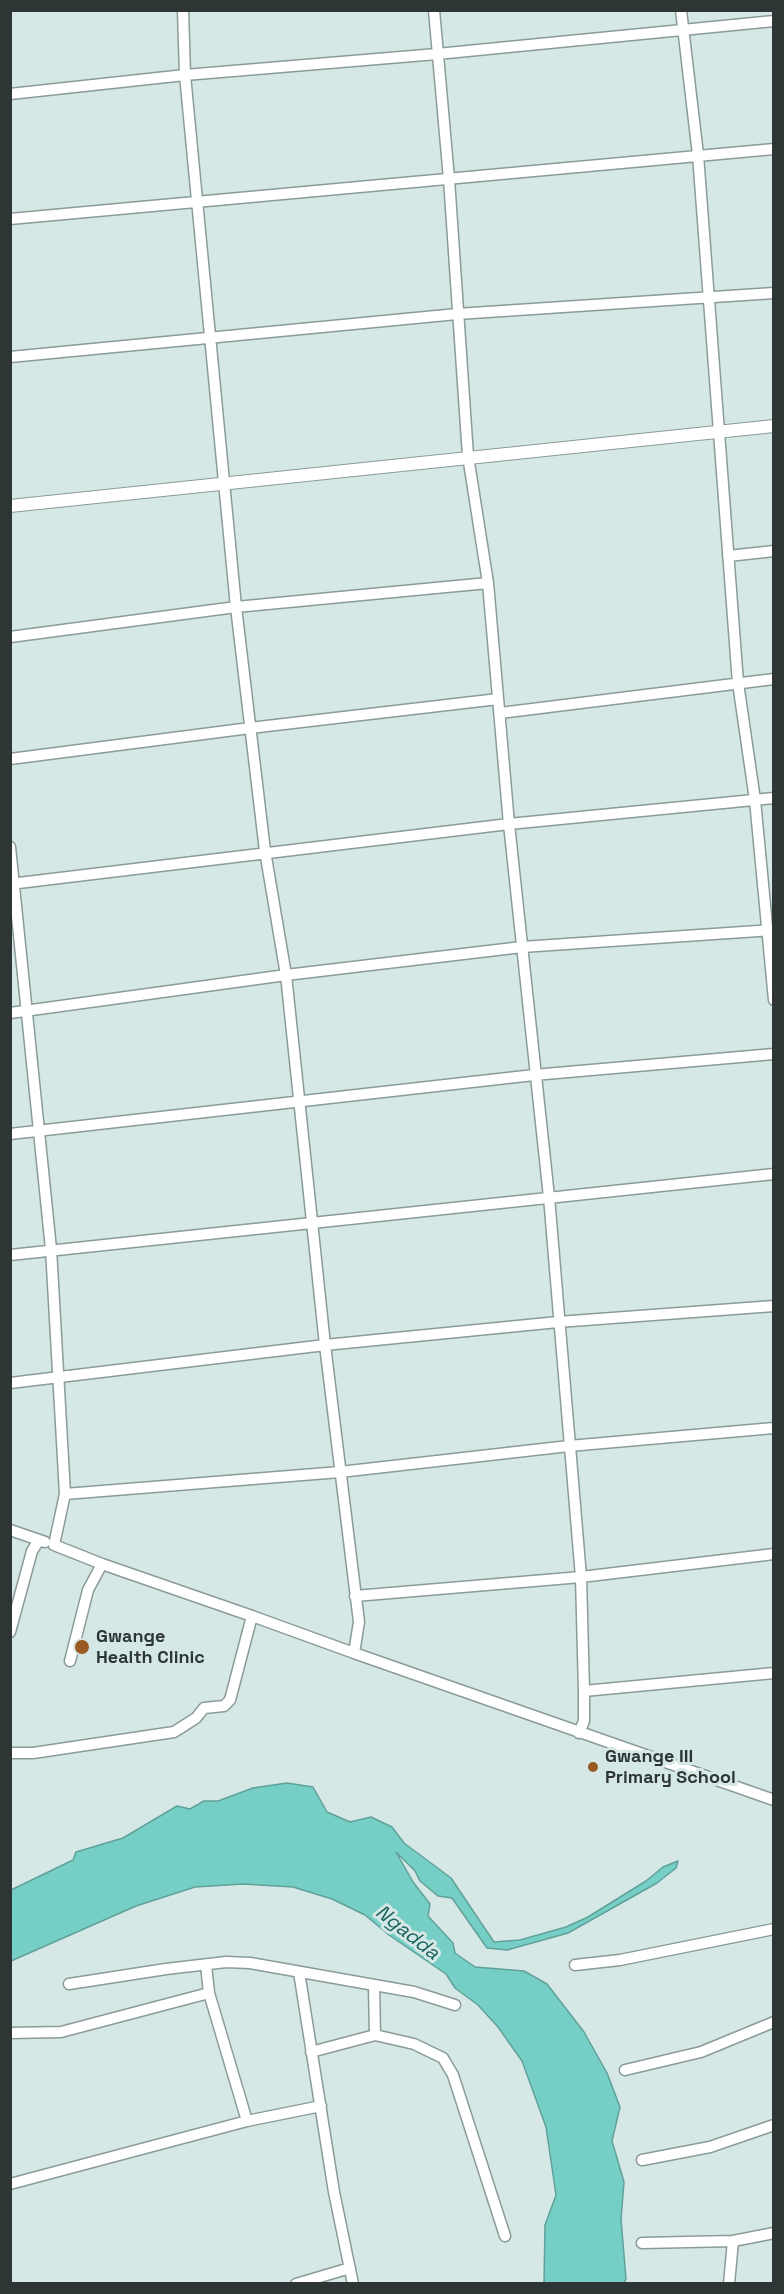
<!DOCTYPE html>
<html>
<head>
<meta charset="utf-8">
<style>
  body { margin:0 }
  #map { position:relative; width:784px; height:2294px; overflow:hidden; background:#d5e8e6; font-family:"Space Grotesk",sans-serif }
  canvas { display:block }
  .frame { position:absolute; inset:0; border:12px solid #2e3635; pointer-events:none }
</style>
</head>
<body>
<div id="map">
<canvas width="784" height="2294"></canvas>
<div class="frame"></div>
</div>
<script>
const c = document.querySelector('canvas').getContext('2d');
c.lineJoin = 'round';
function fill(path, color) { c.fillStyle = color; c.fill(path, 'evenodd'); }
const toPath = rows => new Path2D(rows.map(r => 'M' + r).join(''));
function stroke(path, color, width, dash) { c.strokeStyle = color; c.lineWidth = width; c.lineCap = dash ? 'butt' : 'round'; c.setLineDash(dash || []); c.stroke(path); }
function write(font, color, halo, rows, align = 'center') {
  c.font = font + ' "Space Grotesk",sans-serif'; c.lineWidth = 6; c.setLineDash([]); c.textBaseline = 'middle'; c.strokeStyle = halo; c.fillStyle = color; for (const [text, x, y, turn = 0] of rows) {
    c.save(); c.translate(x, y); c.rotate((+turn || 0) * Math.PI / 180); c.textAlign = isNaN(turn) ? turn : align; if (halo) c.strokeText(text, 0, 0); c.fillText(text, 0, 0); c.restore();
  }
}
const water = toPath([
  [287,1783,313,1787,327,1812,350,1822,371,1817,392,1827,404,1843,451,1878,494,1942,520,1940,566,1927,588,1917,646,1881,663,1867,678,1861,676,1868,657,1883,568,1933,507,1950,487,1948,452,1898,438,1896,420,1881,415,1871,396,1852,413,1882,430,1904,428,1916,453,1943,455,1953,475,1967,524,1971,547,1984,584,2032,607,2073,620,2107,612,2141,624,2182,621,2219,626,2279,624,2283,544,2283,545,2225,556,2195,546,2127,522,2061,498,2027,478,2005,455,1988,446,1974,389,1935,365,1915,332,1899,293,1887,243,1884,195,1887,136,1906,11,1961,11,1890,73,1860,76,1852,123,1838,177,1806,190,1809,204,1801,218,1801,253,1788,287,1783]
]);
const minor = toPath([
  [183,10,185,75,236,607,265,851,286,975,325,1345,359,1622,354,1653,252,1616],
  [434,10,449,179,468,456,488,583,509,824,549,1197,581,1577,584,1691,584,1721,579,1733],
  [681,10,698,155,738,683,755,800,774,1000],
  [10,94,185,75,437,54,774,21],
  [10,219,774,149],
  [10,357,457,314,774,293],
  [728,556,774,551],
  [10,637,236,607,488,583],
  [500,713,774,679],
  [10,759,250,728,498,699],
  [10,847,51,1249,65,1494,54,1545,102,1564,88,1590,70,1661],
  [10,884,509,824,774,798],
  [10,1013,286,975,522,947,773,930],
  [10,1134,534,1075,774,1054],
  [10,1255,774,1174],
  [10,1383,325,1345,558,1322,774,1306],
  [65,1494,340,1472,569,1446,774,1428],
  [10,1530,45,1542],
  [355,1596,581,1577,774,1554],
  [10,1632,32,1551,39,1540],
  [354,1653,774,1800],
  [584,1691,774,1673],
  [10,1753,33,1753,174,1732,196,1718,204,1708,224,1706,230,1700,252,1616,102,1564],
  [206,1965,209,1993,247,2121],
  [575,1965,620,1960,774,1929],
  [299,1972,334,2192,353,2284],
  [69,1984,166,1969,226,1962,250,1963,414,1992,455,2005],
  [374,1986,375,2035],
  [10,2033,61,2032,209,1993],
  [311,2052,375,2035,414,2044,443,2058,453,2075,505,2236],
  [625,2070,701,2052,774,2022],
  [642,2160,710,2147,774,2125],
  [10,2184,247,2121,321,2106],
  [642,2243,733,2241,774,2233],
  [296,2284,350,2268],
  [729,2284,733,2241]
]);
const major = toPath([
  [10,506,774,426]
]);
const markers = [
  [82,1647,8,"#995b21"],
  [593,1767,6,"#995b21"]
];
const poiNames = [
  ["Gwange",96,1637],
  ["Health Clinic",96,1658],
  ["Gwange III",605,1757],
  ["Primary School",605,1778]
];
const waterNames = [
  ["Ngadda",407,1933,38]
];
fill(water, '#76cfc6');
stroke(water, '#60a19a', 1.5);
stroke(minor, '#8a9b99', 13);
stroke(major, '#8a9b99', 14);
stroke(minor, '#fff', 10);
stroke(major, '#fff', 12);
for (const [x, y, r, color] of markers) { const dot = new Path2D(); dot.arc(x, y, r, 0, 2 * Math.PI); c.fillStyle = color; c.fill(dot); stroke(dot, '#d5e8e6', 2); }
write('bold 18px', '#2e3635', '#d5e8e6', poiNames, 'left');
write('italic 20px', '#1a635d', '#d5e8e6', waterNames);
</script>
</body>
</html>
